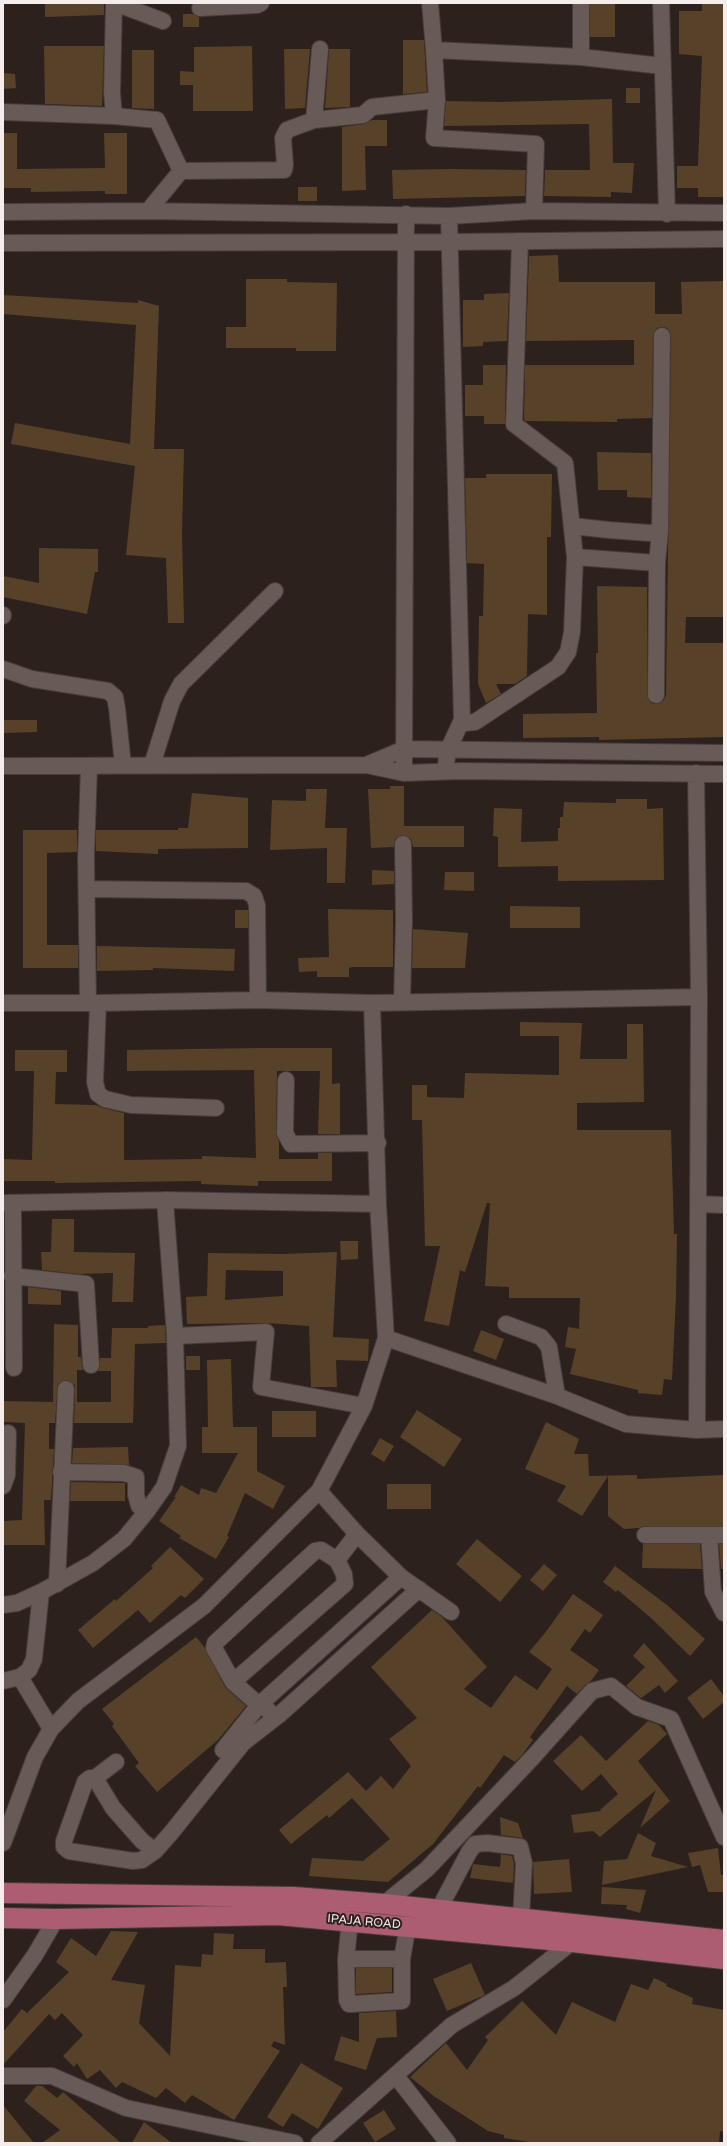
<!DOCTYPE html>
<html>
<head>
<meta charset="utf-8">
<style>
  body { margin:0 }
  #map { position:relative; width:727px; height:2146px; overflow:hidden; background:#2d211e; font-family:"Varela Round",sans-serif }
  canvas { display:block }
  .frame { position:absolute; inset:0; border:4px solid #f5edeb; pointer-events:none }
</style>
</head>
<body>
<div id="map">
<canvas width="727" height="2146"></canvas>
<div class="frame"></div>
</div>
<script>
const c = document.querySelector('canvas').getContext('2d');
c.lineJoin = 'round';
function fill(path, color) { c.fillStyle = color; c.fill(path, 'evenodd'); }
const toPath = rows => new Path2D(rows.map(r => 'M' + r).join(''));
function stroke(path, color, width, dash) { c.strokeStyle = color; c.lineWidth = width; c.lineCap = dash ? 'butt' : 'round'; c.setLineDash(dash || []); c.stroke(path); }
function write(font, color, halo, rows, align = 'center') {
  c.font = font + ' "Varela Round",sans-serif'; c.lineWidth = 4; c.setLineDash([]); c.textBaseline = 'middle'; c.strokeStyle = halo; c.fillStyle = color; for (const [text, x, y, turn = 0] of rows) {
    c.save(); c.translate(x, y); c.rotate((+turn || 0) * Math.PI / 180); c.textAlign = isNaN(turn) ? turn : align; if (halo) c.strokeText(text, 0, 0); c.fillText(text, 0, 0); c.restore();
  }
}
const building = toPath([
  [45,3,104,3,104,15,45,17],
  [590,3,615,3,615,37,590,37],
  [702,3,724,3,724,197,698,197,698,188,677,188,677,166,698,166,702,56,679,54,679,11,702,11],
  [183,14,193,14,199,17,199,27,183,27],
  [403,40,424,40,427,92,403,94],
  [44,46,104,46,102,106,45,104],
  [252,46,253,111,193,111,193,85,180,85,180,71,194,72,194,47],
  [284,49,310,49,305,108,285,109],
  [329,49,350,49,350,107,325,108],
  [132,50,154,50,154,109,132,108],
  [3,73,15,74,16,88,3,89],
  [626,88,640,88,640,103,626,103],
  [612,99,613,163,634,163,632,193,611,192,611,197,544,196,545,170,590,170,589,124,444,126,446,101,500,102],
  [372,120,387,120,387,146,365,146,366,190,342,191,342,127,364,124],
  [3,133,17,133,17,169,105,168,104,133,127,133,127,194,105,194,105,191,31,192,31,188,3,188],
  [451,169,526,170,525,196,393,199,392,170],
  [298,187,317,187,317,201,298,201],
  [558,255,559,282,655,282,655,314,682,314,681,282,724,281,724,617,686,617,685,643,724,643,724,737,599,740,599,737,523,738,523,714,597,713,596,653,598,653,597,586,647,587,647,695,651,703,656,704,664,700,666,695,671,336,667,328,662,327,657,328,653,336,652,418,617,419,617,422,526,421,524,419,525,365,634,365,634,340,526,341,529,256],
  [246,279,287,279,287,282,337,283,336,351,296,351,296,348,226,348,226,327,246,327],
  [509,293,507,341,483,342,483,346,463,347,463,300,484,300,484,294],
  [3,295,138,303,138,300,159,306,154,449,184,449,182,534,184,623,168,623,166,558,126,555,135,466,11,444,15,423,130,444,136,325,3,314],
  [483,365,506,365,505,424,484,424,484,416,465,416,465,385,483,385],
  [597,452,651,453,651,498,627,497,627,490,598,490],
  [486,474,552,474,551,537,547,537,547,615,528,614,527,676,515,684,496,684,501,694,486,703,478,684,479,616,483,616,484,564,467,563,465,478,486,478],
  [39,548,98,549,98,572,95,572,87,614,3,597,3,576,39,583],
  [3,720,37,720,37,732,3,733],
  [390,786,404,786,404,826,464,826,464,847,413,847,411,839,403,835,395,839,394,847,371,848,368,789,390,789],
  [306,789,327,789,325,828,347,828,345,883,327,883,327,848,270,850,272,800,306,801],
  [192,793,248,798,248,848,158,849,158,854,96,851,96,830,178,830,178,828,188,828],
  [616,799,647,799,647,809,663,808,664,880,558,881,558,866,498,867,498,837,493,836,494,808,522,809,521,842,558,841,558,828,560,828,560,817,563,817,564,802,616,803],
  [23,830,77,830,77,852,47,853,47,945,78,945,78,968,23,968],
  [372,870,394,871,394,884,372,885],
  [445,872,474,872,474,891,444,890],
  [510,906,580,907,580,928,510,928],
  [328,909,393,910,393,967,352,967,349,968,349,977,317,977,317,971,299,972,298,958,329,957],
  [235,910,248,910,248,928,235,928],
  [413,929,468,933,465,968,412,968],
  [97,946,235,949,234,971,153,968,153,970,97,971],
  [520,1022,582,1023,580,1059,627,1059,627,1024,643,1024,644,1102,577,1103,577,1130,671,1130,674,1234,677,1234,676,1296,672,1380,664,1379,662,1395,638,1393,638,1390,570,1374,576,1349,565,1347,568,1327,579,1329,580,1298,509,1298,509,1287,485,1286,490,1203,487,1203,465,1272,460,1270,449,1326,424,1321,440,1246,425,1246,422,1120,412,1120,412,1085,427,1085,427,1097,464,1098,465,1073,559,1075,559,1036,520,1036],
  [258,1048,332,1048,332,1084,340,1083,340,1134,318,1134,320,1071,277,1071,276,1133,279,1142,279,1159,318,1159,318,1153,332,1153,332,1181,258,1181,258,1186,201,1184,201,1181,55,1183,55,1181,3,1181,3,1159,32,1160,34,1071,15,1071,15,1050,67,1050,67,1072,56,1072,55,1104,96,1105,103,1108,124,1113,124,1160,202,1159,202,1156,256,1158,254,1070,127,1071,127,1050],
  [52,1219,74,1219,74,1252,135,1253,133,1302,112,1302,113,1273,78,1274,42,1270,41,1252,51,1252],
  [340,1241,358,1241,358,1259,341,1260],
  [337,1252,333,1337,369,1339,368,1361,336,1360,337,1387,311,1387,309,1326,266,1323,187,1324,186,1297,207,1296,208,1253,283,1254],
  [226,1270,283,1271,283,1296,225,1300],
  [28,1287,61,1291,61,1305,28,1304],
  [54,1324,78,1325,78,1357,81,1357,83,1370,77,1370,77,1402,111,1402,111,1371,98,1371,100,1358,111,1358,112,1328,148,1328,148,1326,165,1325,166,1343,135,1344,133,1423,74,1423,75,1385,67,1380,58,1384,55,1423,49,1423,49,1449,54,1449,51,1500,44,1500,45,1545,3,1545,3,1521,22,1520,25,1423,3,1422,3,1401,53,1402],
  [481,1330,504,1339,496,1360,473,1351],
  [186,1356,200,1356,200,1370,186,1370],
  [231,1359,233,1427,257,1427,257,1471,285,1486,273,1509,245,1493,227,1536,229,1537,216,1559,179,1538,181,1536,159,1521,176,1497,174,1497,181,1485,199,1495,201,1488,216,1493,238,1453,202,1453,202,1427,208,1427,207,1360],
  [417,1410,462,1439,444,1467,400,1437],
  [272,1411,316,1411,316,1437,272,1437],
  [546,1422,579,1439,574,1454,588,1454,589,1476,637,1475,637,1479,724,1475,724,1526,645,1526,639,1528,624,1529,608,1516,608,1476,582,1516,557,1501,566,1486,525,1469],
  [380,1438,394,1446,384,1462,371,1454],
  [128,1447,129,1465,72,1463,73,1448],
  [71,1482,125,1483,125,1501,70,1501],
  [387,1484,431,1484,431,1509,387,1509],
  [477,1539,522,1576,500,1602,456,1564],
  [643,1544,700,1544,702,1569,642,1568],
  [719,1544,724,1544,724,1569,721,1569],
  [170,1547,204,1579,185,1598,181,1595,150,1623,138,1610,93,1648,78,1630,115,1599,116,1601,153,1568,151,1566],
  [544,1564,557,1575,543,1591,530,1580],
  [615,1566,667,1605,705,1639,690,1656,651,1618,618,1590,616,1592,603,1582],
  [573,1594,603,1615,590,1633,585,1629,570,1650,599,1670,591,1681,585,1685,577,1694,567,1686,530,1737,533,1740,522,1755,515,1762,504,1755,480,1788,478,1786,433,1844,388,1882,309,1876,312,1858,363,1861,390,1839,352,1798,329,1818,327,1815,291,1844,279,1830,348,1772,366,1791,381,1776,393,1789,411,1766,389,1739,417,1718,371,1667,432,1610,441,1616,487,1667,464,1689,491,1708,515,1675,537,1690,552,1669,529,1652,545,1633],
  [196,1637,205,1648,225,1687,246,1706,218,1740,157,1792,135,1766,139,1763,112,1726,114,1724,102,1709],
  [644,1643,678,1681,665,1693,659,1685,641,1698,626,1686,645,1667,633,1656],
  [711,1679,724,1696,724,1702,703,1719,687,1698],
  [648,1721,659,1725,667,1734,638,1761,670,1801,640,1828,656,1790,600,1837,593,1831,574,1833,571,1815,601,1811,600,1810,618,1794,601,1774,582,1791,553,1761,581,1735,606,1761],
  [500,1817,518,1823,523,1838,501,1835],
  [638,1833,656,1843,651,1856,688,1867,602,1885,604,1861,627,1859],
  [718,1848,721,1875,724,1875,724,1892,708,1892,700,1865,692,1867,688,1853],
  [501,1854,512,1856,514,1864,513,1883,470,1878,473,1864,500,1867],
  [569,1859,572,1892,534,1894,533,1862],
  [602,1887,646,1890,640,1913,626,1909,627,1905,601,1904],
  [111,1931,138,1932,111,1980,145,1985,139,2023,170,2056,175,1965,201,1967,202,1954,213,1955,214,1933,234,1934,233,1949,265,1949,265,1963,286,1962,287,1987,283,1987,285,2045,274,2041,271,2046,280,2051,234,2120,192,2095,185,2103,166,2088,156,2098,122,2082,116,2088,100,2070,87,2079,77,2063,74,2067,63,2056,83,2035,62,2013,55,2020,49,2014,3,2065,3,2032,22,2009,27,2013,69,1972,56,1962,71,1938,96,1956],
  [471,1963,485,1995,447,2011,433,1979],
  [356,1968,392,1968,392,1992,356,1994],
  [654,1978,667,1984,666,1986,693,1998,692,2004,724,2010,724,2132,720,2131,719,2143,536,2143,504,2138,504,2135,488,2131,435,2097,410,2077,446,2043,467,2070,488,2040,485,2037,522,2001,556,2035,572,2002,615,2022,631,1984,648,1990],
  [396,2011,397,2037,377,2038,366,2070,334,2060,341,2036,359,2042,359,2013],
  [301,2063,343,2088,318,2129,292,2113,283,2127,267,2117],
  [36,2086,42,2086,57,2098,63,2092,121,2143,42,2143,60,2130,24,2101],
  [3,2105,34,2143,3,2143],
  [384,2110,396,2129,375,2142,363,2123],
  [144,2122,172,2143,132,2143]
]);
const minor = toPath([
  [114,3,112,93,114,116,157,120,181,171,148,211],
  [115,3,163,21],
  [430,3,434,50,581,57,662,66],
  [581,3,581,57],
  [661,3,667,214],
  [200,8,257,5,261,3],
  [434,50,437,100,434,138,536,144,534,211],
  [3,112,114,116],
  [314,120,363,115,372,107,437,100],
  [181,171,284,170,285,165,283,138,287,130,314,120,320,49],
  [3,212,148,211,449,216,534,211,724,213],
  [3,243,448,242,724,239],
  [572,526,609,530,649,533,660,531,662,336],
  [575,557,657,563],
  [3,616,3,615],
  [3,669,32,679,108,691,115,697,117,708,123,765],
  [656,695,657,563,660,531],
  [462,720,465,723,475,722,558,667,568,652,572,632,575,557,565,463,514,424,520,241],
  [152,765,172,701,181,684,275,591],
  [366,765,404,749,724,753],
  [3,766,366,765,404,773,461,771,724,774],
  [445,771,448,750,462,720,449,216],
  [404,773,406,214],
  [696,773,699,997,697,1430],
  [88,889,246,891,254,896,257,905,258,1000],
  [402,1002,404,921,403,844],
  [3,1003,98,1003,258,1000,372,1003,699,997],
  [88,1003,86,857,89,766],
  [98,1003,95,1082,98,1094,105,1099,131,1105,216,1108],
  [372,1003,378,1204,386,1338,557,1396,626,1424,697,1430,724,1429],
  [286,1080,285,1133,291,1144,378,1143],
  [3,1203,165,1200,378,1204],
  [13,1204,14,1368],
  [698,1204,724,1205],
  [12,1276,86,1284,91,1365],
  [506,1324,541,1337,549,1347,557,1396],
  [175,1336,266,1332,261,1387,364,1406],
  [61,1472,124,1473,136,1477,136,1495,139,1506,147,1511],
  [3,1486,7,1475,8,1433],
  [319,1491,357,1534,401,1577,451,1612],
  [645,1535,724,1535],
  [709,1535,713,1592,724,1613],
  [57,1584,66,1389],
  [3,1605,17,1603,41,1592,93,1563,124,1539,147,1511,164,1487,178,1446,175,1336,165,1200],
  [20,1677,51,1729],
  [3,1681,20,1677,29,1670,34,1659,41,1592],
  [233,1682,214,1648,215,1643,315,1551,321,1550,337,1560],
  [268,1710,259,1705,233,1682,345,1584,344,1574,337,1560,357,1534],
  [223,1750,259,1705,401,1577],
  [116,1762,95,1778,113,1808,142,1841,155,1851],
  [95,1778,90,1778,85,1782,64,1841,64,1847,69,1851,133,1861,142,1860,155,1851,171,1833,243,1743,279,1715,419,1589],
  [3,1843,35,1757,51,1729,78,1701,204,1606,319,1491,364,1406,386,1338],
  [384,1904,427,1869,533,1757,592,1691,611,1686,637,1707,671,1719,724,1837],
  [439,1909,469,1852,475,1844,487,1843,520,1847,524,1863,521,1918],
  [350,1920,346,1959,402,1959,408,1925],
  [346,1959,347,2000,349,2004,352,2004,402,2001,402,1959],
  [3,2000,35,1955,56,1919],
  [3,2076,52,2076,126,2108,295,2143],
  [396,2076,448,2143],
  [319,2143,452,2025,514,1988,572,1942]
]);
const major = toPath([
  [3,1893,294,1897,384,1904,724,1940],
  [3,1918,56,1919,278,1915,572,1942,724,1959]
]);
const streetNames = [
  ["IPAJA ROAD",364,1922,5]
];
fill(building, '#574129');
stroke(minor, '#463d3a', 18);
stroke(major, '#463d3a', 22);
stroke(minor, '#685a56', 16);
stroke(major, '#ac5d72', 20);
write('12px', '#f5edeb', '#2d211e', streetNames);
</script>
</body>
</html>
